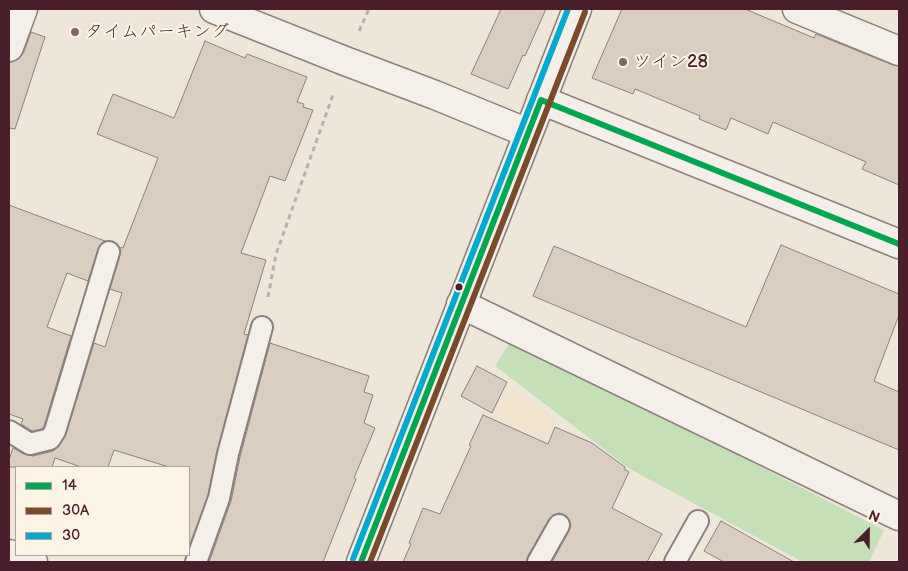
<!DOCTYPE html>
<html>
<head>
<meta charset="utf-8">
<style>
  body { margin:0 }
  #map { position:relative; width:908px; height:571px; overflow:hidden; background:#eee6d9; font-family:"Balsamiq Sans",sans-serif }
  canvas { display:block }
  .frame { position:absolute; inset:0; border:10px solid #4a1f2b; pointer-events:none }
  .legend { position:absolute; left:15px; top:466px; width:175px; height:90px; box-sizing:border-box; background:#fcf5e5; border:1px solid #b59f9b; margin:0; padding:6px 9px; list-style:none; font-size:15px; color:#4a1f2b }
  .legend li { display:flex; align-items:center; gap:10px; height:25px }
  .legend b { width:25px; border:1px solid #b59f9b }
  .north { position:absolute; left:843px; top:506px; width:50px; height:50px; -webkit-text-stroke:4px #fcf5e5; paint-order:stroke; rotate:23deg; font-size:14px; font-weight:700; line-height:20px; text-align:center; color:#4a1f2b }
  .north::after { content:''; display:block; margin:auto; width:18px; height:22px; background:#4a1f2b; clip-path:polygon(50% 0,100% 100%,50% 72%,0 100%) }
</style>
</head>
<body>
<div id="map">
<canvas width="908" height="571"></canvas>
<div class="frame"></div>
<ul class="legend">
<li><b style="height:6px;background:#00a651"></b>14</li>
<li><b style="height:6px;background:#7a4b2a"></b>30A</li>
<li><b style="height:6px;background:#00a9ce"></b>30</li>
</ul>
<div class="north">N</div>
</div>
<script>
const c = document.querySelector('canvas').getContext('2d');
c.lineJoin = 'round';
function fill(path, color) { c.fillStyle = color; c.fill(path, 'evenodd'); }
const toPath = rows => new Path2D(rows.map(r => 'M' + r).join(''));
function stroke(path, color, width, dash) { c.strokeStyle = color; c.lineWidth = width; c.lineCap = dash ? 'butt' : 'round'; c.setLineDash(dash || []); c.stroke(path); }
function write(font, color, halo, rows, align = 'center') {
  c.font = font + ' "Balsamiq Sans","Klee One",sans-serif'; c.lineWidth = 4; c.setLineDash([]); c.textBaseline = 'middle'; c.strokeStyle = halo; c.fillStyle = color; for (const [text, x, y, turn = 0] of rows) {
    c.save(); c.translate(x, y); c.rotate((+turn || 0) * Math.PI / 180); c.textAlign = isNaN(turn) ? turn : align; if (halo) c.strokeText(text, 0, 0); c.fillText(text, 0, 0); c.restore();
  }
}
const built = toPath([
  [511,386,557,420,547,441,495,417]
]);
const green = toPath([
  [512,339,884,530,869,562,803,562,630,469,495,366]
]);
const building = toPath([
  [501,9,546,9,525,56,523,55,508,89,471,74,501,9],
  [622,9,745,9,814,38,816,34,893,65,899,66,899,185,862,169,866,162,773,122,768,134,731,118,726,130,699,119,700,116,635,89,633,94,592,78,622,9],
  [31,32,45,37,15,129,9,128,9,62,12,62,19,59,24,52,31,32],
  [205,41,245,58,247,54,307,77,297,102,304,104,303,107,313,110,285,181,270,176,241,253,266,260,244,334,248,335,217,451,208,495,189,547,189,467,169,467,114,450,108,467,81,467,55,458,52,467,9,467,9,460,13,448,24,454,33,456,53,451,60,445,66,434,94,343,105,347,122,293,110,289,120,255,121,250,119,247,123,248,158,158,97,134,113,94,174,118,205,41],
  [9,205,105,241,101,244,98,249,88,281,67,273,47,327,71,336,44,426,42,429,32,431,21,424,23,419,9,414,9,205],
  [781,245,899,294,899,315,874,381,899,392,899,450,533,296,554,246,746,327,781,245],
  [270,343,369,376,364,392,373,395,364,423,375,428,354,478,356,479,323,562,209,562,231,501,240,457,270,343],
  [477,366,507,382,492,413,461,396,477,366],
  [483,415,548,444,555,427,592,443,625,467,624,469,629,472,612,508,662,534,647,562,552,562,569,531,571,525,569,519,565,515,559,513,553,515,549,519,528,556,526,562,403,562,411,544,409,543,423,508,440,514,471,446,469,445,483,415],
  [721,521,794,562,724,562,704,551,721,521]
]);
const path = toPath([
  [359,31,369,9],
  [268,297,276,254,334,92]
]);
const lane = toPath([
  [9,431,30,444,50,439,55,431,109,252],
  [196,562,219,498,228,454,262,327],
  [538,562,559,525],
  [675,562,698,521]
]);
const street = toPath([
  [214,9,345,61,435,95,528,133],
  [797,9,899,51],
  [9,47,23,9],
  [461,304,899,516],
  [9,554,29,560,33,562]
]);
const secondary = toPath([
  [541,100,899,244],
  [361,562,577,9]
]);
const bus1 = toPath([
  [361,562,541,100,899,244]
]);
const bus2 = toPath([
  [370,562,585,12]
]);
const bus3 = toPath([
  [353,559,568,9]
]);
const markers = [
  [75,32,5,"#836568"],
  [623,62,5,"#836568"],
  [459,287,4.5,"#4a1f2b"]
];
const poiNames = [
  ["タイムパーキング",85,32],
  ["ツイン28",633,62]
];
fill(built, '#f1e3cc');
fill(green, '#c5dfb7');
fill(building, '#d9cec0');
stroke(building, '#8c807d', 1);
stroke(lane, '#8c807d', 24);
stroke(street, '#8c807d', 31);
stroke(secondary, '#8c807d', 31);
stroke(path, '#b7afab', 3, [5, 4]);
stroke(lane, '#f4f0e9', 20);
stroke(street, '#f4f0e9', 28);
stroke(secondary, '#f4f0e9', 28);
stroke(bus1, '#00a651', 6);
stroke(bus2, '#7a4b2a', 6);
stroke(bus3, '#00a9ce', 6);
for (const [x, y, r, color] of markers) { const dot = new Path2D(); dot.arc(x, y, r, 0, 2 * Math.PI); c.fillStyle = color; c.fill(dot); stroke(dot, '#fcf5e5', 2); }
write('18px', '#4a1f2b', '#fcf5e5', poiNames, 'left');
</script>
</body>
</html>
